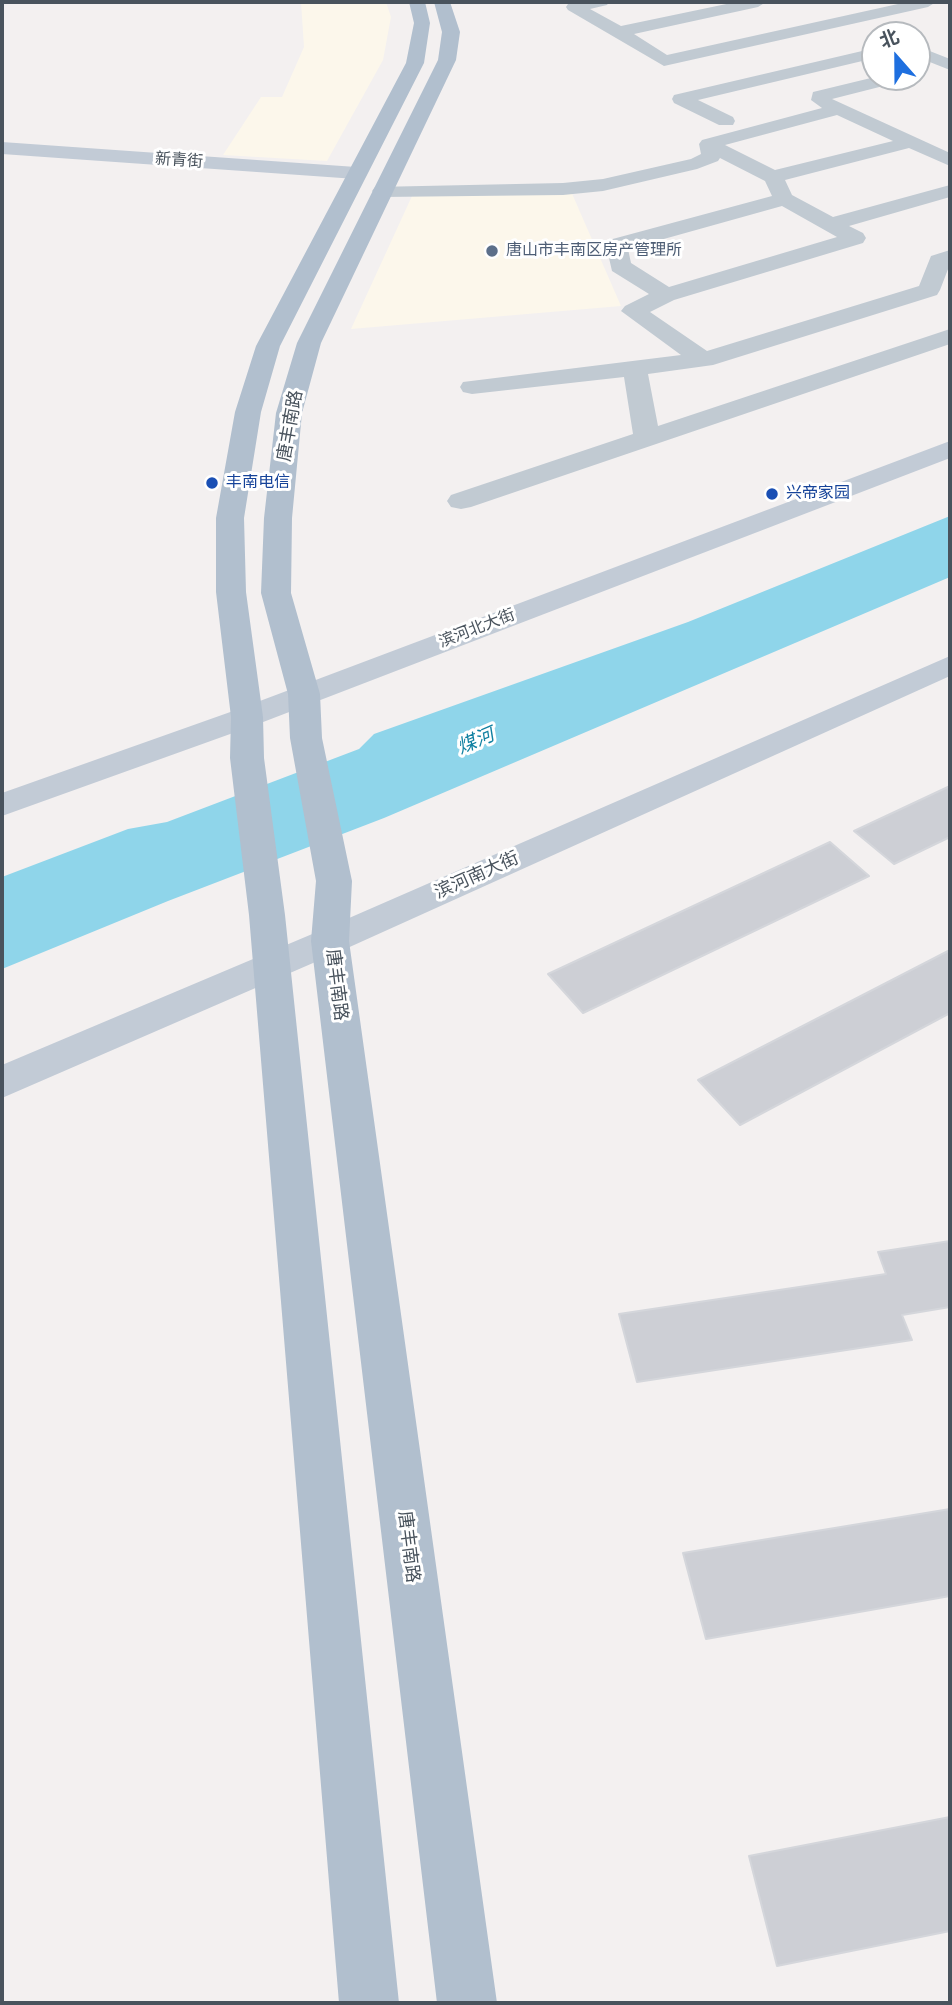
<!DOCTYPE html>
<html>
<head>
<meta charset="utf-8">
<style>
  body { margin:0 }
  #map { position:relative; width:952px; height:2005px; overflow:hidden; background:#f3f0f0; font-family:"DejaVu Sans","Noto Sans SC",sans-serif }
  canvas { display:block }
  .frame { position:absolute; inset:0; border:4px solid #49535d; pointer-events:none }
  .north { position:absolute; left:861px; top:21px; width:70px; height:70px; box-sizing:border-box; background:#fff; border:2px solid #b6babe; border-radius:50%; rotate:339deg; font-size:19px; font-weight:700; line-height:28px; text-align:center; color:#49535d }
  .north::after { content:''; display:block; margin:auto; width:24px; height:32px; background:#1e6fdf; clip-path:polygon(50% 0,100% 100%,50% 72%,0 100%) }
</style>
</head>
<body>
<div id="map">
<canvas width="952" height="2005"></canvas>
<div class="frame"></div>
<div class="north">北</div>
</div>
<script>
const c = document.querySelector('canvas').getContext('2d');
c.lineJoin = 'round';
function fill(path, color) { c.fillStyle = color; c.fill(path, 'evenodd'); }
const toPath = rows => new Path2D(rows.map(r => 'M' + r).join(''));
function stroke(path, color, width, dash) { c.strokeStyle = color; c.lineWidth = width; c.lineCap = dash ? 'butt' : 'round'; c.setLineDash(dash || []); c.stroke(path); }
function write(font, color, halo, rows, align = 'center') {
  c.font = font + ' "DejaVu Sans","Noto Sans SC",sans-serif'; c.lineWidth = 6; c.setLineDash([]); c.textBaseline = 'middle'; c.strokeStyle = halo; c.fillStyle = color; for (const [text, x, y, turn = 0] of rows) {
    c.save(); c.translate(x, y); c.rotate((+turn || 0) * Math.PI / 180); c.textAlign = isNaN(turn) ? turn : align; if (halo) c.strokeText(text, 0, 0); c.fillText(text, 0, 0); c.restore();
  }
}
const commercial = toPath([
  [301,2,386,2,391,17,383,60,327,161,223,155,261,97,282,97,304,47],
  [570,189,621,306,351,329,412,196]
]);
const water = toPath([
  [950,516,950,577,384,818,168,901,2,969,2,877,128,829,167,822,359,749,374,734,688,622]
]);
const building = toPath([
  [950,786,950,837,894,864,854,831,950,786],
  [830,842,869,876,583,1013,548,974,830,842],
  [950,950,950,1013,740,1125,698,1080,950,950],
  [950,1241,950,1307,902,1315,912,1340,637,1382,619,1314,886,1274,878,1252,950,1241],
  [950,1509,950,1596,706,1639,683,1553,950,1509],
  [950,1817,950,1931,777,1966,749,1856,950,1817]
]);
const street = toPath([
  [576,2,609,2,607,5,590,9,621,26,736,2,766,2,758,7,634,34,667,55,907,2,936,2,928,7,664,66,568,10,566,7,568,4,576,2],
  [917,46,950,59,950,70,917,57,917,46],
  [875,48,875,58,698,100,733,117,735,121,733,125,719,125,674,103,672,99,674,95,875,48],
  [875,77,906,77,903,81,832,99,950,153,950,166,909,148,785,180,792,195,833,217,950,185,950,197,849,226,863,233,866,238,863,243,674,300,650,312,707,351,919,286,931,256,950,250,950,264,940,290,937,295,713,365,648,374,658,426,950,329,950,344,471,507,461,509,451,507,447,501,451,495,633,434,624,377,472,394,463,392,460,387,463,382,681,355,621,311,625,306,649,294,612,271,606,245,609,240,772,196,765,181,720,158,718,161,697,169,603,191,563,195,382,197,375,195,372,191,375,187,563,183,603,179,691,159,701,154,699,144,702,140,822,108,811,100,813,92,875,77],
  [837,115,893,141,775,170,725,145,837,115],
  [782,206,837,237,669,287,631,263,628,249,782,206]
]);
const secondary = toPath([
  [2,142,356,167,363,169,366,173,363,177,356,179,2,154,2,142],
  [950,441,950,458,258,724,2,816,2,793,236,710,950,441],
  [950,656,950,676,343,950,2,1098,2,1065,317,932,950,656]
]);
const primary = toPath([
  [409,2,425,2,430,23,424,63,280,346,261,412,244,518,246,592,263,717,264,758,285,915,399,2003,339,2003,249,915,230,758,231,717,216,592,216,518,235,412,256,346,406,63,414,23,409,2],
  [434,2,450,2,460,32,456,60,321,343,302,413,292,518,291,593,320,694,322,738,352,881,349,941,497,2003,437,2003,311,941,316,881,290,738,288,694,261,593,264,518,276,413,297,343,438,60,442,32,434,2]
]);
const markers = [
  [492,251,7,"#5c6f8a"],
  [212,483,7,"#1a4fb4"],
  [772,494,7,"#1a4fb4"]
];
const farStreetnames = [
  ["新青街",179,161,4],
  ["滨河北大街",477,629,-21]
];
const farServicenames = [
  ["唐山市丰南区房产管理所",506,251]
];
const farTransitnames = [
  ["丰南电信",226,483],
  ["兴帝家园",786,494]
];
const streetNames = [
  ["唐丰南路",291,426,-80],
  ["滨河南大街",477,876,-24],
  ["唐丰南路",336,985,83],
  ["唐丰南路",408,1547,83]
];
const waterNames = [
  ["煤河",476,742,-23]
];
fill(commercial, '#fcf7eb');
fill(water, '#8fd5ea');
fill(building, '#cdcfd5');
stroke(building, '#d4d6db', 2);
fill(street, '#c1cad2');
fill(secondary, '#c2cbd6');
fill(primary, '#b1bfce');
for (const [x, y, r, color] of markers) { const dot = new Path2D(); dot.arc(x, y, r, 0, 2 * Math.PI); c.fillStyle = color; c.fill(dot); stroke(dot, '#fff', 2.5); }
write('16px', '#49535d', '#fff', farStreetnames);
write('16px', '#4e5e75', '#fff', farServicenames, 'left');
write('16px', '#164399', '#fff', farTransitnames, 'left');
write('18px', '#49535d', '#fff', streetNames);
write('italic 19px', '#1080a1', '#fff', waterNames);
</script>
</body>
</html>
